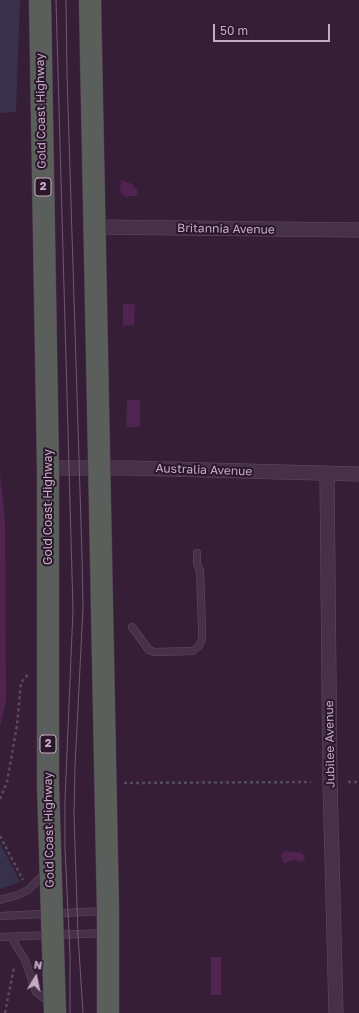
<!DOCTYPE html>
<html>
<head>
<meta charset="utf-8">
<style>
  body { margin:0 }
  #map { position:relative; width:359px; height:1013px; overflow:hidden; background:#361e37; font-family:"Golos Text",sans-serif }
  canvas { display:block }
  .north { position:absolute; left:16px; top:957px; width:40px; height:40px; -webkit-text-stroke:3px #2b172c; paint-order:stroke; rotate:10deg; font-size:11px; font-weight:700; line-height:16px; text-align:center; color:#c5abc5 }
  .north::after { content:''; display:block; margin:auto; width:14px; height:18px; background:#c5abc5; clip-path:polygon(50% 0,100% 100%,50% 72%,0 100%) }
  .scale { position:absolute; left:213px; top:24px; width:117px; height:18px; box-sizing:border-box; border:2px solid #c5abc5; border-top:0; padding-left:5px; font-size:12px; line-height:14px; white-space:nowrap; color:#c5abc5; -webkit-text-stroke:3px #2b172c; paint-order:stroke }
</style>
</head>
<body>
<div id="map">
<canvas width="359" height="1013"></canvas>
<div class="north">N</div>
<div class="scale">50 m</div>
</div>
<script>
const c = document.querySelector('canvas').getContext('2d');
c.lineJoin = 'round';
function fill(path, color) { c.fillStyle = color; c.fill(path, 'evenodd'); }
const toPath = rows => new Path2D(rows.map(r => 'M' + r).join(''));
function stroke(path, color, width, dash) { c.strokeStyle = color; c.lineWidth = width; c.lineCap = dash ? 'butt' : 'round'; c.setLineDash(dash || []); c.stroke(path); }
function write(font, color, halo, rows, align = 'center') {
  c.font = font + ' "Golos Text",sans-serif'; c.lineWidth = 4; c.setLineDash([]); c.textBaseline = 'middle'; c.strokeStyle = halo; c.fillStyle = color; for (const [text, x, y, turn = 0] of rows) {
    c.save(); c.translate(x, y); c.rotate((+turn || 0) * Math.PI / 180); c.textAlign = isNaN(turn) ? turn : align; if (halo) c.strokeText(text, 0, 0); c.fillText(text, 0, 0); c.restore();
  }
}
const green = toPath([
  [0,0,20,0,16,112,0,113],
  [0,843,20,882,0,889]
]);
const water = toPath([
  [121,180,132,184,137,190,138,196,128,196,127,198,120,192],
  [123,304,135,304,134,325,123,326],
  [127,400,140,400,140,427,126,427],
  [0,473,5,519,6,701,0,726],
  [284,851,302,853,305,857,304,860,302,862,293,860,285,863,283,862,281,856],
  [211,957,221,957,221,995,211,995]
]);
const path = toPath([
  [348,782,359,782],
  [124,783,311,782],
  [0,799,7,782,17,725,21,683,29,673],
  [0,836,23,880],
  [5,1013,14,967]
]);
const service = toPath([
  [132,627,149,650,154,652,193,651,199,646,202,639,202,628,200,570,197,564,197,553],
  [0,900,18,895,28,890,46,872],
  [0,916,106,911],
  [0,937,106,933],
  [11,937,25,960,36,992,51,1003]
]);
const minor = toPath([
  [94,227,359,230],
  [48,468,130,468,359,474],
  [327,474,330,782,336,1013]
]);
const trunk = toPath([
  [40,0,48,468,48,785,55,1013],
  [90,0,108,911,108,1013]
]);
const tram = toPath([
  [56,0,73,610,65,800,65,848,70,955,70,1013],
  [66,0,67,74,82,555,83,608,75,766,74,815,78,935,83,1013]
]);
const shields = [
  [43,187,16],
  [48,744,16]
];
const shieldNames = [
  ["2",43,187],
  ["2",48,744]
];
const streetNames = [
  ["Gold Coast Highway",41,111,-91],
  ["Britannia Avenue",226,229,1],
  ["Australia Avenue",204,470,2],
  ["Gold Coast Highway",48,507,-90],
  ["Jubilee Avenue",330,744,-91],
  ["Gold Coast Highway",49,830,-91]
];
fill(green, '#37314b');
fill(water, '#4f2450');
stroke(service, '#624c63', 8);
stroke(minor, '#624c63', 15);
stroke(trunk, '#4e394f', 23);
stroke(path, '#584a64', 2.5, [3, 3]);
stroke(service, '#473148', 7);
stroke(minor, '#473148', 14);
stroke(trunk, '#5a5f5b', 22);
stroke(tram, '#735874', 1);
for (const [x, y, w] of shields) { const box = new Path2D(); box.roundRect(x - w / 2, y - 9, w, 18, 3); c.fillStyle = '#2b172c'; c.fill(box); stroke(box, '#c5abc5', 1); }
write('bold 11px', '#c5abc5', null, shieldNames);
write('12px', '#c5abc5', '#2b172c', streetNames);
</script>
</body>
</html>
